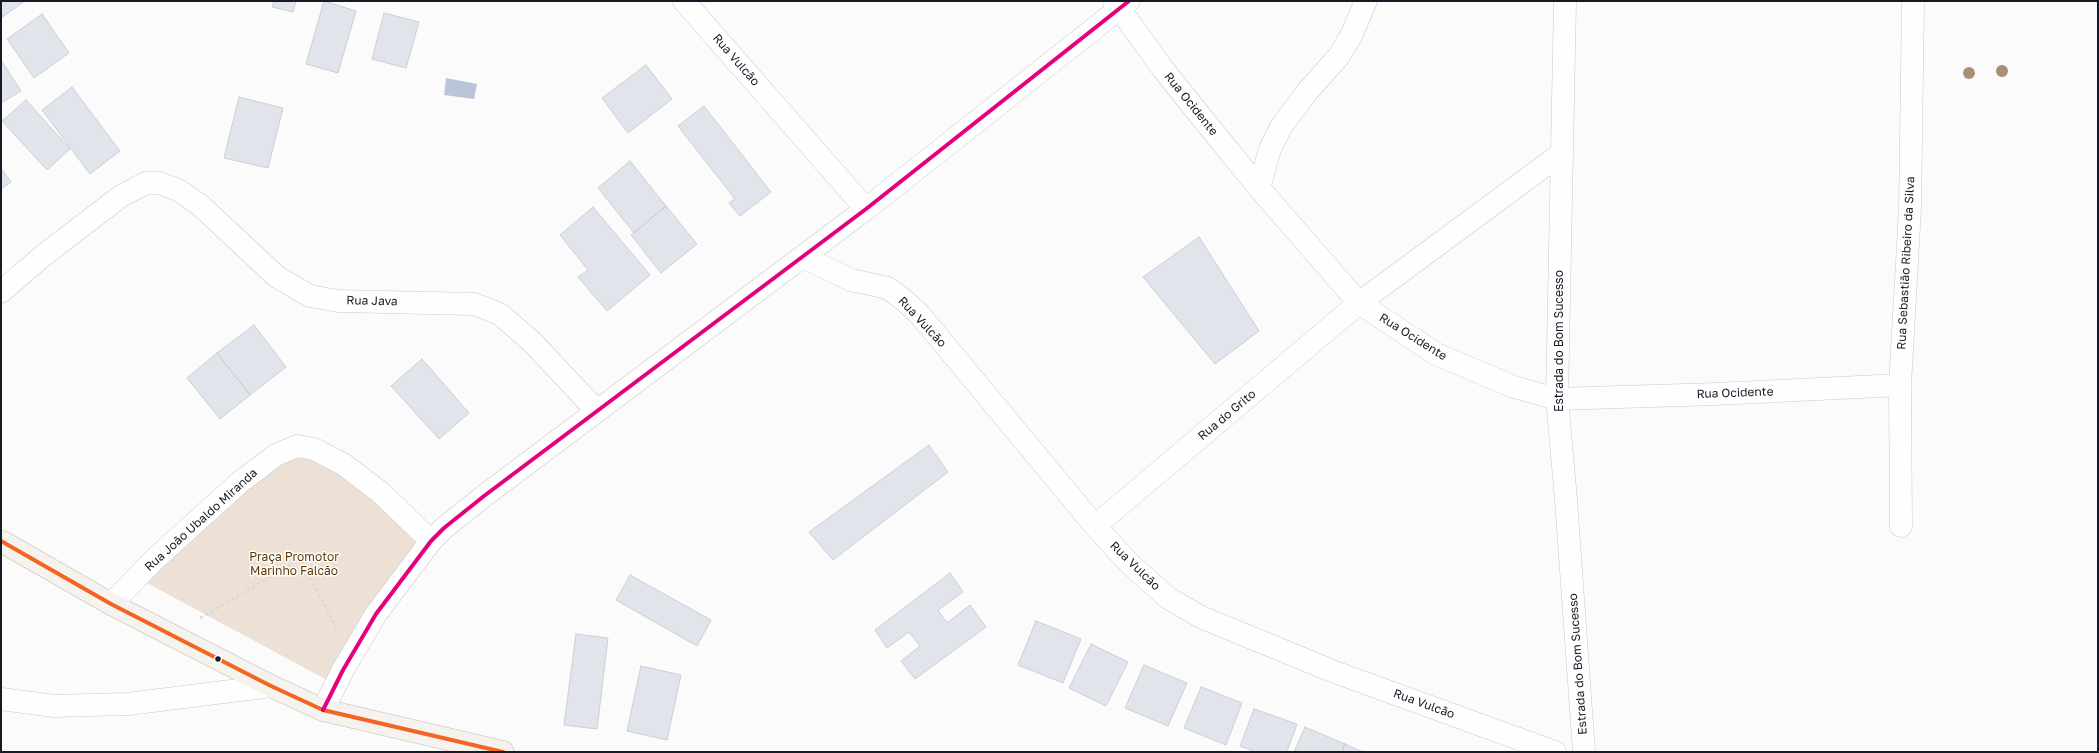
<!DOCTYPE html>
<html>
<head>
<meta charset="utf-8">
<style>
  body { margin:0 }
  #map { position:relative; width:2099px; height:753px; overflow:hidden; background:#fbfbfb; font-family:"Golos Text",sans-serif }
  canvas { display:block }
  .frame { position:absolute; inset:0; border:2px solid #151b26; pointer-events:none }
</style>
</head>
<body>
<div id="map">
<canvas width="2099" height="753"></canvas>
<div class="frame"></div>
</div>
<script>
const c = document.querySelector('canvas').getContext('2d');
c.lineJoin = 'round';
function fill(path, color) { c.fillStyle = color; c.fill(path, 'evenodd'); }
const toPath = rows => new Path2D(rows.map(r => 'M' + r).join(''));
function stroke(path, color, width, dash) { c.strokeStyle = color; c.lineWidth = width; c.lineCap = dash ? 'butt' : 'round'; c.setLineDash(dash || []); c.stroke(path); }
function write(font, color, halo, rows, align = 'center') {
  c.font = font + ' "Golos Text",sans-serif'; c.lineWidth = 3; c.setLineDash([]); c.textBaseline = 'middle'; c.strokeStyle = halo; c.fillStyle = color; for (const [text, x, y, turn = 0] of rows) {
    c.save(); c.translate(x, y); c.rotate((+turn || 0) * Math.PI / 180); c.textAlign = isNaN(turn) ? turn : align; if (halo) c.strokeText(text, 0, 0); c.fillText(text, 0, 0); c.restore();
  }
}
const green = toPath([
  [305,453,340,472,405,529,417,543,327,680,145,582,266,471]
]);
const water = toPath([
  [446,78,477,84,474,99,444,95]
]);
const building = toPath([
  [1,1,25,1,1,18,1,1],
  [274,1,296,1,293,12,272,7,274,1],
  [324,1,356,11,338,73,306,64,324,1],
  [384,13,419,22,406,68,372,59,384,13],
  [42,14,69,53,34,78,7,39,42,14],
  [1,60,21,91,1,103,1,60],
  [646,65,672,99,628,133,602,98,646,65],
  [72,87,120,151,90,174,42,110,72,87],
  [239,97,283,108,268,168,224,158,239,97],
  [26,100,70,149,47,170,2,121,26,100],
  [704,106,771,192,740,216,729,203,735,199,678,126,704,106],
  [630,161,666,206,634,233,598,188,630,161],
  [1,168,11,182,1,189,1,168],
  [666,206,697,244,661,273,631,235,666,206],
  [593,207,650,275,607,311,578,277,588,270,560,235,593,207],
  [1199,237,1259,331,1215,364,1143,277,1199,237],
  [254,325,286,367,250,395,217,353,254,325],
  [217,353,250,395,220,419,187,378,217,353],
  [422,359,469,413,439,439,391,386,422,359],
  [929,445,948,472,833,560,809,532,929,445],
  [950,573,963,592,938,610,947,623,970,605,986,627,915,679,901,661,920,646,909,632,887,648,875,630,950,573],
  [630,575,711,620,697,646,616,600,630,575],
  [1036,621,1081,639,1063,683,1018,665,1036,621],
  [576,634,608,638,597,729,564,725,576,634],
  [1091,644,1128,662,1106,706,1069,688,1091,644],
  [1144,665,1187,683,1168,726,1125,708,1144,665],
  [641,666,681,675,667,740,627,731,641,666],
  [1201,687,1242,703,1226,745,1184,728,1201,687],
  [1254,709,1297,724,1287,752,1256,752,1240,746,1254,709],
  [1305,727,1345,744,1342,752,1294,752,1305,727],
  [1345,744,1363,752,1342,752,1345,744]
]);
const path = toPath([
  [200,618,301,559,336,628]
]);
const minor = toPath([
  [684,1,866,209],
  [1114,1,1163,69,1198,113,1259,188,1359,303,1436,354,1514,387,1557,399,1716,394,1900,385],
  [1565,1,1557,399,1566,500,1584,752],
  [1259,188,1270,149,1281,127,1307,92,1339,56,1352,34,1366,1],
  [803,257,851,280,888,288,905,301,920,315,1095,526,1130,564,1168,598,1201,617,1332,671,1555,752],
  [1,292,44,255,121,196,146,183,159,183,178,190,200,205,277,277,310,296,338,301,474,304,490,310,501,315,532,342,597,411],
  [1095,526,1359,303,1562,153],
  [1901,526,1900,385,1910,209,1913,1],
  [111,604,155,559,239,483,276,455,297,446,314,449,343,464,380,492,431,541],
  [1,699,54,706,128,704,271,686],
  [323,710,343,670,376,614,431,541,444,528,484,496,866,209,1129,1]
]);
const major = toPath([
  [1,541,111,604,271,686,323,710,503,752]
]);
const bus1 = toPath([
  [1,541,111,604,271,686,323,710,503,752]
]);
const bus2 = toPath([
  [323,710,343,670,376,614,431,541,444,528,484,496,866,209,1129,1]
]);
const trees = [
  [2002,71],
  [1969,73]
];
const markers = [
  [218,659,3.5,"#151b26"]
];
const streetNames = [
  ["Rua Vulcão",736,60,49],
  ["Rua Ocidente",1191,104,51],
  ["Rua Sebastião Ribeiro da Silva",1906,263,-87],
  ["Rua Java",372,301,1],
  ["Rua Vulcão",922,322,47],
  ["Rua Ocidente",1413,337,32],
  ["Estrada do Bom Sucesso",1559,341,-90],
  ["Rua Ocidente",1735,393,-2],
  ["Rua do Grito",1227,415,-40],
  ["Rua João Ubaldo Miranda",201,520,-42],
  ["Rua Vulcão",1135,566,44],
  ["Estrada do Bom Sucesso",1578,664,-94],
  ["Rua Vulcão",1424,704,20]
];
const parkNames = [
  ["Praça Promotor",294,557],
  ["Marinho Falcão",294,571]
];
fill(green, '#ede1d6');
fill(water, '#bac5dc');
fill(building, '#e1e4ea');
stroke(building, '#cbced4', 1);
stroke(minor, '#c6c9cf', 23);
stroke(major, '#c1bbb5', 23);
stroke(path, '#d8d9da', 2.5, [3, 3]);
stroke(minor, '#fefefe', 22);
stroke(major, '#f6f2ed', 22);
stroke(bus1, '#f26522', 4);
stroke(bus2, '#e5007d', 4);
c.fillStyle = '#a69174';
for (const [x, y] of trees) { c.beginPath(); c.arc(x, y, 6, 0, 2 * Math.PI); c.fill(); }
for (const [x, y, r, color] of markers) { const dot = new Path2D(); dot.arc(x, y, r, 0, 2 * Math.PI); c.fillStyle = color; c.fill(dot); stroke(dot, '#fff', 1.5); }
write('12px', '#151b26', '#fff', streetNames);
write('12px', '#613a06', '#fff', parkNames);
</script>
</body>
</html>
